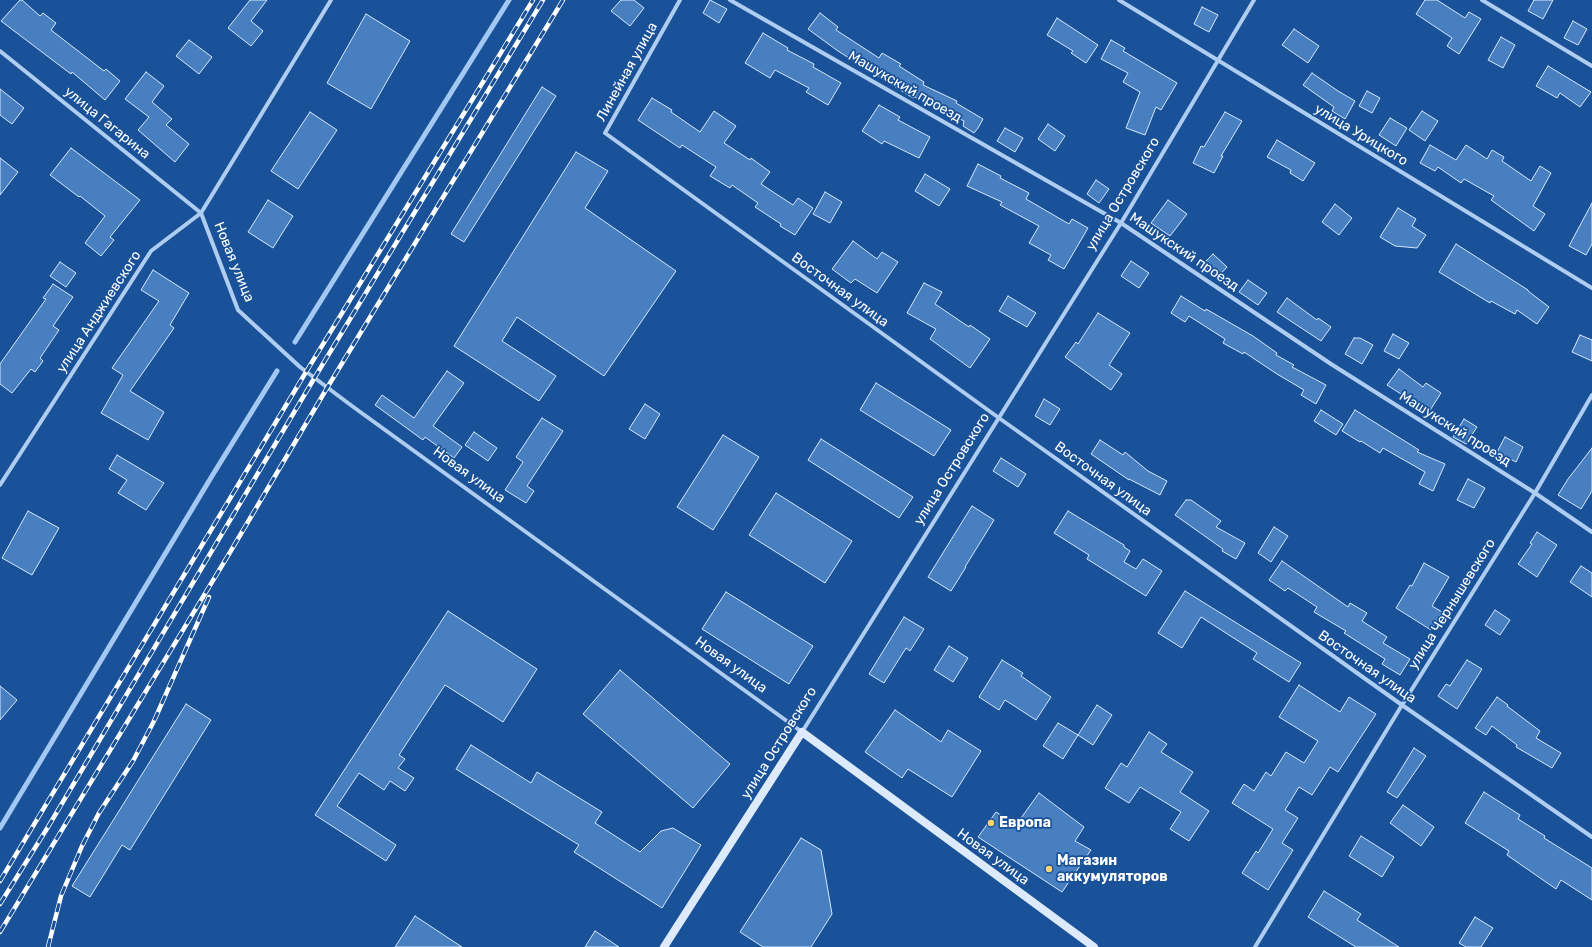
<!DOCTYPE html>
<html>
<head>
<meta charset="utf-8">
<style>
  body { margin:0 }
  canvas { display:block; background:#1a5299 }
</style>
</head>
<body>
<canvas width="1592" height="947"></canvas>
<script>
const c = document.querySelector('canvas').getContext('2d');
c.lineJoin = 'round';
const toPath = rows => new Path2D(rows.map(r => 'M' + r).join(''));
function stroke(path, color, width, dash) { c.strokeStyle = color; c.lineWidth = width; c.lineCap = dash ? 'butt' : 'round'; c.setLineDash(dash || []); c.stroke(path); }
function fill(path, color) { c.fillStyle = color; c.fill(path, 'evenodd'); }
function write(font, color, halo, rows, align = 'center') {
  c.font = font + ' Rubik,sans-serif'; c.lineWidth = 3.5; c.setLineDash([]); c.textBaseline = 'middle'; c.strokeStyle = halo; c.fillStyle = color; for (const [text, x, y, turn = 0] of rows) {
    c.save(); c.translate(x, y); c.rotate((+turn || 0) * Math.PI / 180); c.textAlign = isNaN(turn) ? turn : align; if (halo) c.strokeText(text, 0, 0); c.fillText(text, 0, 0); c.restore();
  }
}
const stream = toPath([
  [295,342,509,0],
  [0,828,212,476,277,371]
]);
const building = toPath([
  [20,0,22,0,40,16,43,13,56,23,51,30,104,71,106,69,120,81,105,100,72,72,71,74,1,21,20,0],
  [250,0,267,0,251,21,263,31,251,46,228,28,250,0],
  [621,0,634,0,644,8,630,26,611,11,621,0],
  [710,0,727,9,719,23,703,13,710,0],
  [1425,0,1437,0,1465,18,1469,12,1481,19,1459,54,1447,46,1452,38,1416,14,1425,0],
  [1534,0,1553,0,1543,19,1528,11,1534,0],
  [1202,7,1218,15,1209,32,1194,24,1202,7],
  [820,13,838,27,836,30,879,58,882,53,901,64,899,66,924,82,923,85,957,101,956,103,983,119,978,128,974,133,963,126,964,121,915,97,913,98,838,51,808,29,820,13],
  [366,14,410,41,371,109,327,83,366,14],
  [1057,18,1098,45,1086,63,1071,53,1073,51,1047,35,1057,18],
  [1573,21,1587,29,1578,45,1564,38,1573,21],
  [1294,29,1319,46,1308,63,1282,45,1294,29],
  [763,33,788,48,787,50,814,64,813,67,841,83,828,105,806,92,809,88,775,70,770,78,745,63,763,33],
  [1501,37,1515,45,1503,68,1488,60,1501,37],
  [189,40,212,57,199,74,176,56,189,40],
  [1111,40,1125,48,1123,51,1177,83,1161,110,1156,107,1145,135,1126,128,1140,92,1123,82,1128,73,1101,59,1111,40],
  [1548,66,1591,92,1580,107,1560,93,1557,98,1536,86,1548,66],
  [146,72,164,86,152,102,172,119,166,125,189,144,175,162,138,130,149,117,125,99,146,72],
  [1312,73,1338,91,1355,101,1345,119,1332,111,1334,107,1303,85,1312,73],
  [542,87,556,96,464,242,451,234,542,87],
  [0,89,24,108,12,124,0,115,0,89],
  [1367,91,1380,98,1372,113,1359,106,1367,91],
  [652,98,672,110,671,112,700,132,714,111,736,126,724,143,750,160,751,158,770,172,761,184,793,205,798,198,813,208,795,235,780,226,781,224,755,207,758,203,732,185,730,188,710,176,716,167,682,145,680,148,638,120,652,98],
  [879,105,900,117,898,120,930,137,919,158,884,141,882,144,862,131,879,105],
  [1422,111,1438,121,1425,141,1409,130,1422,111],
  [310,112,337,130,298,189,271,171,310,112],
  [1225,112,1242,121,1221,156,1223,156,1214,173,1193,163,1201,146,1204,147,1225,112],
  [1390,118,1407,128,1396,146,1379,135,1390,118],
  [1048,124,1065,136,1055,151,1038,139,1048,124],
  [1005,128,1023,138,1015,152,997,141,1005,128],
  [1277,140,1315,163,1303,181,1290,173,1291,170,1267,157,1277,140],
  [1430,145,1456,160,1466,145,1487,159,1492,150,1504,157,1502,161,1531,181,1540,166,1551,173,1533,206,1545,214,1534,231,1491,200,1494,196,1464,179,1461,183,1438,167,1435,171,1420,163,1430,145],
  [71,148,140,200,110,237,114,240,101,256,85,243,105,216,80,196,79,197,50,175,71,148],
  [576,152,608,171,585,208,676,271,604,376,517,317,502,341,556,376,539,401,454,346,576,152],
  [0,158,18,172,0,195,0,158],
  [978,164,1001,176,1000,178,1029,193,1026,199,1069,224,1072,219,1088,228,1064,269,1048,260,1051,255,1029,243,1039,226,1000,205,1002,202,967,186,978,164],
  [925,174,950,189,939,206,915,191,925,174],
  [1096,180,1109,189,1099,203,1087,194,1096,180],
  [825,192,842,202,830,223,813,214,825,192],
  [268,200,293,216,273,248,248,232,268,200],
  [1168,200,1187,214,1170,236,1151,223,1168,200],
  [1592,203,1592,244,1586,255,1569,246,1592,203],
  [1335,204,1352,218,1339,235,1322,222,1335,204],
  [1398,208,1416,219,1412,226,1426,235,1417,248,1395,246,1380,237,1398,208],
  [853,241,877,259,882,252,898,262,877,293,855,279,851,283,832,269,853,241],
  [1456,244,1528,290,1528,291,1549,307,1537,324,1517,310,1515,314,1491,301,1490,303,1439,272,1456,244],
  [1213,254,1227,267,1217,278,1203,264,1213,254],
  [1131,261,1149,273,1139,288,1121,276,1131,261],
  [60,262,76,273,66,287,50,276,60,262],
  [153,270,189,293,170,325,174,328,130,391,164,412,148,440,101,413,123,375,112,368,159,301,141,290,153,270],
  [1248,280,1267,293,1258,305,1239,292,1248,280],
  [924,283,942,292,935,304,969,327,970,325,990,339,970,368,930,339,936,329,907,313,924,283],
  [53,284,73,297,53,326,59,330,40,358,43,361,35,372,31,369,12,393,0,384,0,364,46,299,43,298,53,284],
  [1008,296,1036,313,1027,327,999,311,1008,296],
  [1181,296,1205,311,1206,309,1253,336,1277,353,1276,355,1294,365,1292,367,1326,385,1316,404,1301,395,1304,390,1277,374,1244,352,1243,354,1223,343,1225,339,1189,316,1185,322,1171,313,1181,296],
  [1287,298,1317,320,1318,318,1331,327,1321,341,1277,312,1287,298],
  [1098,313,1130,333,1109,365,1122,374,1111,390,1065,357,1076,342,1078,344,1098,313],
  [1393,334,1409,343,1399,359,1384,351,1393,334],
  [1580,335,1592,340,1592,361,1572,352,1580,335],
  [1354,338,1360,338,1373,345,1362,364,1345,354,1354,338],
  [1399,369,1423,387,1426,383,1441,393,1429,412,1387,385,1399,369],
  [447,371,464,383,433,426,462,447,454,458,425,437,423,440,375,405,382,395,414,418,447,371],
  [876,383,951,430,934,456,860,410,876,383],
  [1044,399,1060,409,1050,425,1035,416,1044,399],
  [645,404,660,414,645,439,629,429,645,404],
  [1321,410,1343,424,1336,435,1314,421,1321,410],
  [1355,410,1419,450,1417,452,1445,464,1433,491,1419,484,1425,472,1383,448,1380,453,1361,441,1360,442,1342,431,1355,410],
  [542,418,563,431,527,486,534,491,526,503,505,490,523,462,516,457,542,418],
  [1464,419,1477,427,1466,444,1453,437,1464,419],
  [474,432,497,448,488,461,465,445,474,432],
  [723,435,759,457,713,530,677,507,723,435],
  [1505,437,1523,447,1516,462,1497,452,1505,437],
  [821,439,913,497,899,518,808,460,821,439],
  [1100,440,1123,455,1125,452,1148,471,1167,481,1160,495,1129,479,1129,480,1091,454,1100,440],
  [1592,448,1592,491,1581,509,1558,495,1568,479,1592,448],
  [117,455,164,483,146,510,118,493,127,480,109,469,117,455],
  [1001,458,1026,474,1018,487,993,471,1001,458],
  [1468,479,1485,488,1474,508,1457,500,1468,479],
  [776,493,852,541,825,583,749,535,776,493],
  [1186,500,1191,500,1221,521,1216,527,1245,543,1236,559,1222,551,1223,549,1175,515,1186,500],
  [972,506,994,520,965,567,966,567,951,591,928,577,972,506],
  [28,511,59,528,32,575,2,558,28,511],
  [1068,511,1124,545,1124,547,1130,551,1124,562,1136,569,1143,559,1162,571,1146,596,1087,559,1089,555,1054,533,1068,511],
  [1274,527,1288,536,1271,562,1258,553,1274,527],
  [1537,532,1557,545,1537,577,1518,564,1532,544,1530,543,1537,532],
  [1282,561,1348,607,1350,603,1367,613,1362,621,1387,637,1383,643,1410,659,1400,675,1382,664,1385,659,1344,633,1346,631,1314,612,1317,607,1288,588,1285,591,1269,580,1282,561],
  [1424,563,1449,577,1432,606,1442,612,1431,630,1396,608,1410,585,1412,586,1424,563],
  [1581,566,1592,573,1592,597,1570,582,1581,566],
  [1185,591,1301,663,1289,682,1253,659,1257,653,1201,617,1182,648,1158,633,1185,591],
  [726,592,813,646,789,684,702,629,726,592],
  [1495,610,1510,620,1500,635,1485,625,1495,610],
  [448,611,537,669,503,722,445,685,399,755,405,759,398,768,414,778,405,791,390,781,384,790,359,773,337,806,396,845,386,861,315,815,448,611],
  [904,617,924,629,910,651,906,648,884,683,869,674,904,617],
  [949,646,968,658,953,682,934,670,949,646],
  [1002,660,1023,673,1021,676,1051,697,1036,720,1005,700,999,710,979,697,1002,660],
  [1467,660,1482,669,1457,709,1438,696,1446,684,1450,686,1467,660],
  [620,670,730,764,693,808,583,714,620,670],
  [1299,685,1340,712,1349,697,1376,714,1338,772,1330,767,1312,795,1299,787,1285,810,1298,818,1282,843,1293,850,1268,890,1242,873,1256,851,1258,853,1273,829,1232,803,1244,784,1254,791,1266,772,1271,776,1286,752,1304,763,1318,741,1279,717,1299,685],
  [0,686,17,700,0,720,0,686],
  [1497,697,1508,705,1507,706,1540,731,1536,738,1561,753,1552,768,1516,747,1517,745,1492,726,1486,735,1475,728,1497,697],
  [186,704,211,720,130,850,122,845,90,897,72,886,186,704],
  [1097,705,1112,715,1093,745,1078,735,1097,705],
  [895,710,941,742,948,730,981,751,952,797,908,769,902,778,865,752,895,710],
  [1058,723,1078,735,1063,759,1043,746,1058,723],
  [1149,732,1167,744,1161,752,1193,772,1180,792,1209,811,1189,841,1170,829,1181,812,1140,787,1129,803,1105,788,1121,763,1127,767,1149,732],
  [471,745,531,783,537,772,602,812,595,823,640,852,661,831,673,828,701,845,662,908,574,852,579,845,456,769,471,745],
  [1414,748,1426,756,1397,798,1387,792,1414,748],
  [1484,792,1520,815,1518,819,1545,836,1544,838,1592,868,1592,900,1561,880,1556,889,1507,855,1509,851,1465,823,1484,792],
  [1039,793,1084,827,1075,841,1091,850,1062,892,978,837,996,812,1016,825,1039,793],
  [1403,805,1434,827,1421,846,1390,823,1403,805],
  [1361,836,1394,857,1382,877,1349,856,1361,836],
  [801,838,821,850,832,914,811,947,763,947,740,932,801,838],
  [1324,891,1361,914,1357,920,1399,947,1356,947,1308,917,1324,891],
  [415,916,462,947,395,947,415,916],
  [1475,917,1493,928,1481,947,1466,947,1459,943,1475,917],
  [595,931,619,947,585,947,595,931]
]);
const street = toPath([
  [680,0,605,133,999,418,1402,705,1592,837],
  [730,0,1121,223,1331,364,1535,493,1592,532],
  [1119,0,1592,288],
  [1482,0,1592,66],
  [0,51,201,213],
  [201,213,238,310,300,367,352,406,802,732,1121,223,1254,0],
  [0,485,151,251,201,213,331,0],
  [1255,947,1402,705,1535,493,1592,395]
]);
const secondary = toPath([
  [664,947,802,732,1094,947]
]);
const rail = toPath([
  [0,881,306,372,533,0],
  [0,904,48,827,315,377,543,0],
  [0,932,229,554,327,388,563,0],
  [48,947,61,896,82,846,99,813,133,761,154,721,209,597]
]);
const markers = [
  [991,823,4,"#ffd46e"],
  [1049,869,4,"#ffd46e"]
];
const streetNames = [
  ["Линейная улица",627,72,-61],
  ["Машукский проезд",905,87,30],
  ["улица Гагарина",107,123,39],
  ["улица Урицкого",1361,135,31],
  ["улица Островского",1123,194,-59],
  ["Машукский проезд",1184,252,34],
  ["Новая улица",234,262,68],
  ["Восточная улица",840,290,36],
  ["улица Анджиевского",99,312,-57],
  ["Машукский проезд",1455,429,32],
  ["улица Островского",952,469,-58],
  ["Новая улица",469,475,36],
  ["Восточная улица",1103,479,36],
  ["улица Чернышевского",1452,604,-58],
  ["Новая улица",731,665,36],
  ["Восточная улица",1367,667,35],
  ["улица Островского",779,743,-58],
  ["Новая улица",993,857,36]
];
const poiNames = [
  ["Европа",999,823],
  ["Магазин",1057,861],
  ["аккумуляторов",1057,877]
];
stroke(stream, '#a2c8f3', 5);
fill(building, '#477fc1');
stroke(building, '#d6e7fc', 1);
stroke(street, '#afcdf1', 4);
stroke(secondary, '#ddeafc', 8);
stroke(rail, '#fff', 4.5);
stroke(rail, '#1a5299', 3, [9]);
for (const [x, y, r, color] of markers) { const dot = new Path2D(); dot.arc(x, y, r, 0, 2 * Math.PI); c.fillStyle = color; c.fill(dot); stroke(dot, '#1a5299', 1.5); }
write('14px', '#fff', '#1a5299', streetNames);
write('bold 14px', '#fff', '#1a5299', poiNames, 'left');
</script>
</body>
</html>
